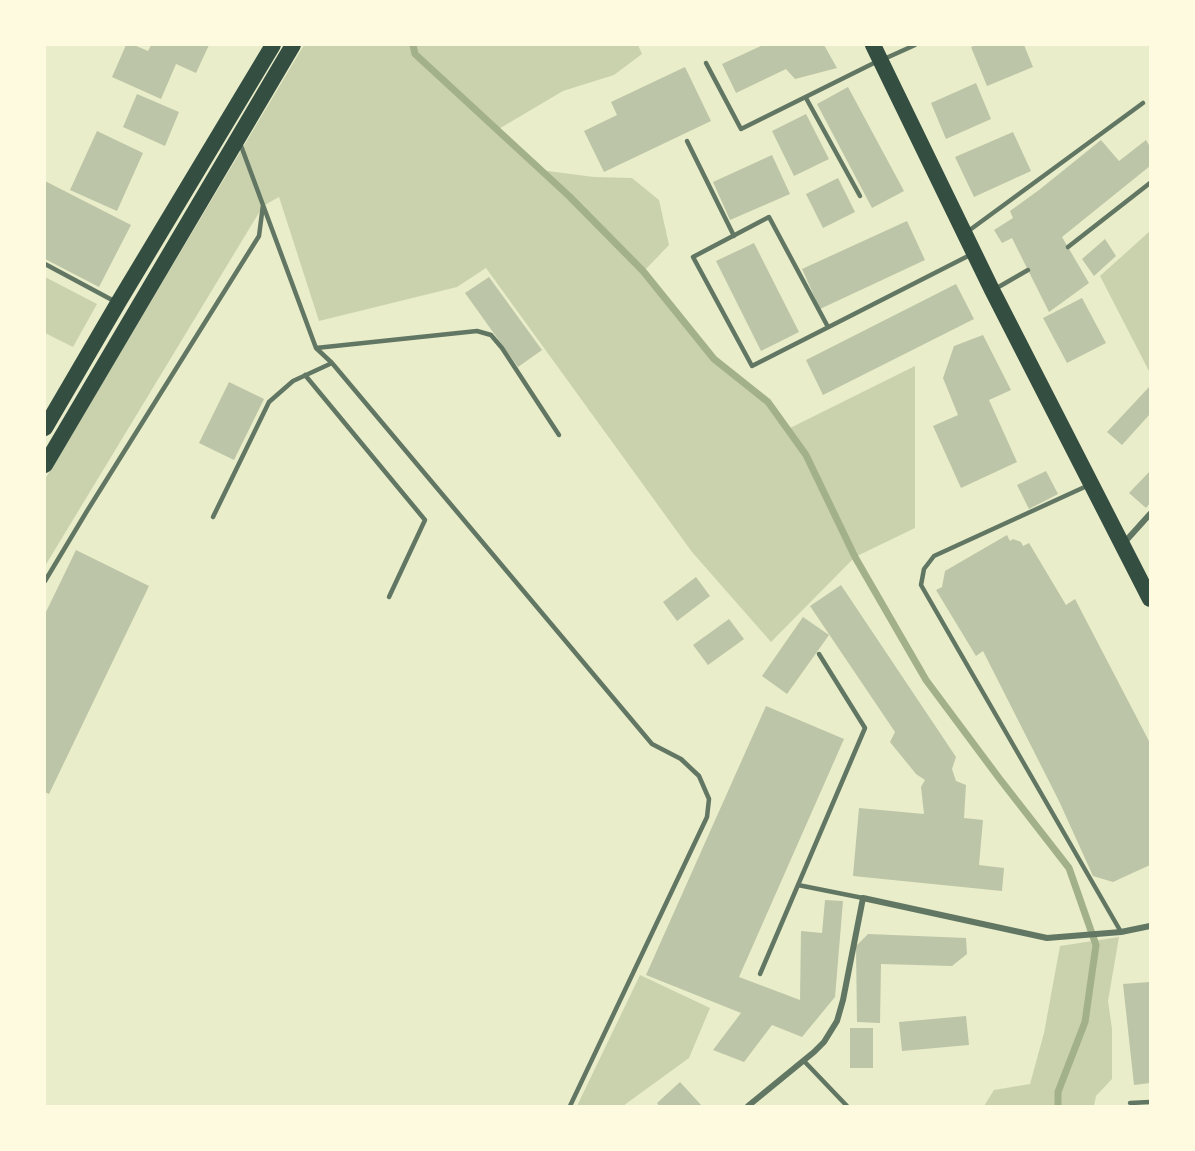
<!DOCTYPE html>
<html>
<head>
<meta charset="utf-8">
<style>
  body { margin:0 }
  #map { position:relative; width:1195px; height:1151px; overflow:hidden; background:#e9edc9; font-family:"Space Grotesk",sans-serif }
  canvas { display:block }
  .frame { position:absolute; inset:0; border:46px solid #fefae0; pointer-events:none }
</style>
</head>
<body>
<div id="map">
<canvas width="1195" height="1151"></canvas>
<div class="frame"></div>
</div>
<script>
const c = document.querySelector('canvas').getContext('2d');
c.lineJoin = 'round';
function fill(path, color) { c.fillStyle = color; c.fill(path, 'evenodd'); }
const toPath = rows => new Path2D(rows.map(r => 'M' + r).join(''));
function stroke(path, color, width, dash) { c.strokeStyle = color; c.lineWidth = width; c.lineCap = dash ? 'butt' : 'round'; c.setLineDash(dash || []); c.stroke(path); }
const green = toPath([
  [304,45,638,45,642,54,614,75,563,91,497,130,540,170,594,177,632,178,659,200,669,245,643,272,714,359,768,402,788,429,915,366,915,528,855,557,771,642,692,552,486,268,457,287,319,321,279,197,263,206,45,566,45,479],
  [1150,231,1150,373,1100,276],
  [45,277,97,304,73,347,45,333],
  [1119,937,1108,1001,1112,1029,1112,1079,1096,1096,1094,1106,984,1106,994,1090,1030,1084,1044,1033,1060,946],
  [640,975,710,1008,689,1058,623,1106,577,1106]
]);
const stream = toPath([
  [413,45,415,54,569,196,643,271,714,359,768,402,806,455,855,557,926,680,999,778,1069,868,1096,945,1085,1022,1058,1092,1058,1106]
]);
const building = toPath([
  [126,45,134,45,148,51,151,45,209,45,196,73,176,64,161,99,112,77],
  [763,45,824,45,837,68,795,79,786,69,736,93,722,64],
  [976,45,1024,45,1033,67,987,86,971,47],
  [685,67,711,121,604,172,584,131,617,115,611,102],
  [976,83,991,119,946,139,931,103],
  [848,87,904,191,872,208,817,104],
  [137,94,179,112,165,146,123,127],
  [806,114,829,159,794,176,772,131],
  [97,131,143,153,117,211,70,190],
  [1013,132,1031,171,974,197,955,157],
  [1101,140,1119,161,1146,140,1150,147,1150,166,1062,237,1089,283,1049,312,1012,238,1002,243,994,230,1013,218,1010,211,1039,190],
  [772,155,790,194,730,220,713,182],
  [838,178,855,212,823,228,806,194],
  [45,181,131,225,99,287,45,259],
  [907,221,925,260,820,309,802,269],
  [1105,239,1116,256,1094,276,1082,259],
  [754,243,799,332,761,351,716,261],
  [489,277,542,350,518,367,465,293],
  [956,284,974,319,823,395,806,360],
  [1082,298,1106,343,1067,363,1043,318],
  [983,335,1011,390,989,400,1017,462,961,488,933,426,958,415,943,378,954,346],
  [229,382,264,399,234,460,199,443],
  [1150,386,1150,414,1122,445,1107,432],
  [1046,471,1058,494,1029,509,1017,485],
  [1150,471,1150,503,1146,508,1129,493],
  [1007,535,1010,541,1013,539,1021,542,1023,546,1029,543,1066,605,1075,599,1150,743,1150,865,1113,882,1093,876,1059,801,983,651,976,656,936,590,942,587,945,571],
  [76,550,149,586,49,794,45,792,45,614],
  [696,577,710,596,677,621,663,602],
  [841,585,956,757,952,769,956,781,966,785,964,818,983,820,979,865,1004,868,1002,891,853,876,859,808,924,814,921,787,925,780,916,774,890,742,895,732,810,606],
  [803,617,829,635,787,694,762,676],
  [729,619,744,639,708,665,693,645],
  [766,706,844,739,739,977,800,1000,801,931,822,933,825,900,843,901,835,997,802,1037,772,1025,744,1062,713,1050,741,1013,646,975],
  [868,934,966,938,967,954,952,966,881,964,880,1023,857,1022,856,946],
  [1150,982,1150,1083,1134,1085,1123,984],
  [966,1016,969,1045,902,1051,899,1022],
  [850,1028,873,1028,873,1068,850,1068],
  [680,1082,702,1106,659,1106,657,1103]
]);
const service = toPath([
  [884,59,915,45],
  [706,63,741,129,876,62],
  [806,98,860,196],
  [687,141,734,236],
  [240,143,316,348,332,363],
  [967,232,1143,103],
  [1068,247,1150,183],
  [45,264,114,301],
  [995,289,1028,270],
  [828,327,769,217,693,257,752,366,972,254],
  [316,348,477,331,491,335,502,348,559,435],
  [305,375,425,520,389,597],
  [1089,485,934,556,924,569,921,585,1121,932],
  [213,517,269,402,293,381,332,363,652,744,681,759,699,776,709,799,707,817,570,1106],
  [45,581,87,511,259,236,263,205],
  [798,885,863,898],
  [760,974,865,728,819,654],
  [804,1061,847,1106],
  [1130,1103,1150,1102]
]);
const minor = toPath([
  [1123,544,1150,514],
  [748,1106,814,1052,824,1042,837,1021,843,1000,863,898,1047,938,1121,932,1150,926]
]);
const trunk = toPath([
  [873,45,992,290,1150,599],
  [45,428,118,303,273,45],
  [45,465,293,45]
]);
fill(green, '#cad2ad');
stroke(stream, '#a3b18a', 7);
fill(building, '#bcc5a7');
stroke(service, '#617663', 4.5);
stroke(minor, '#617663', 6);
stroke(trunk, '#344e41', 16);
</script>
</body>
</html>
